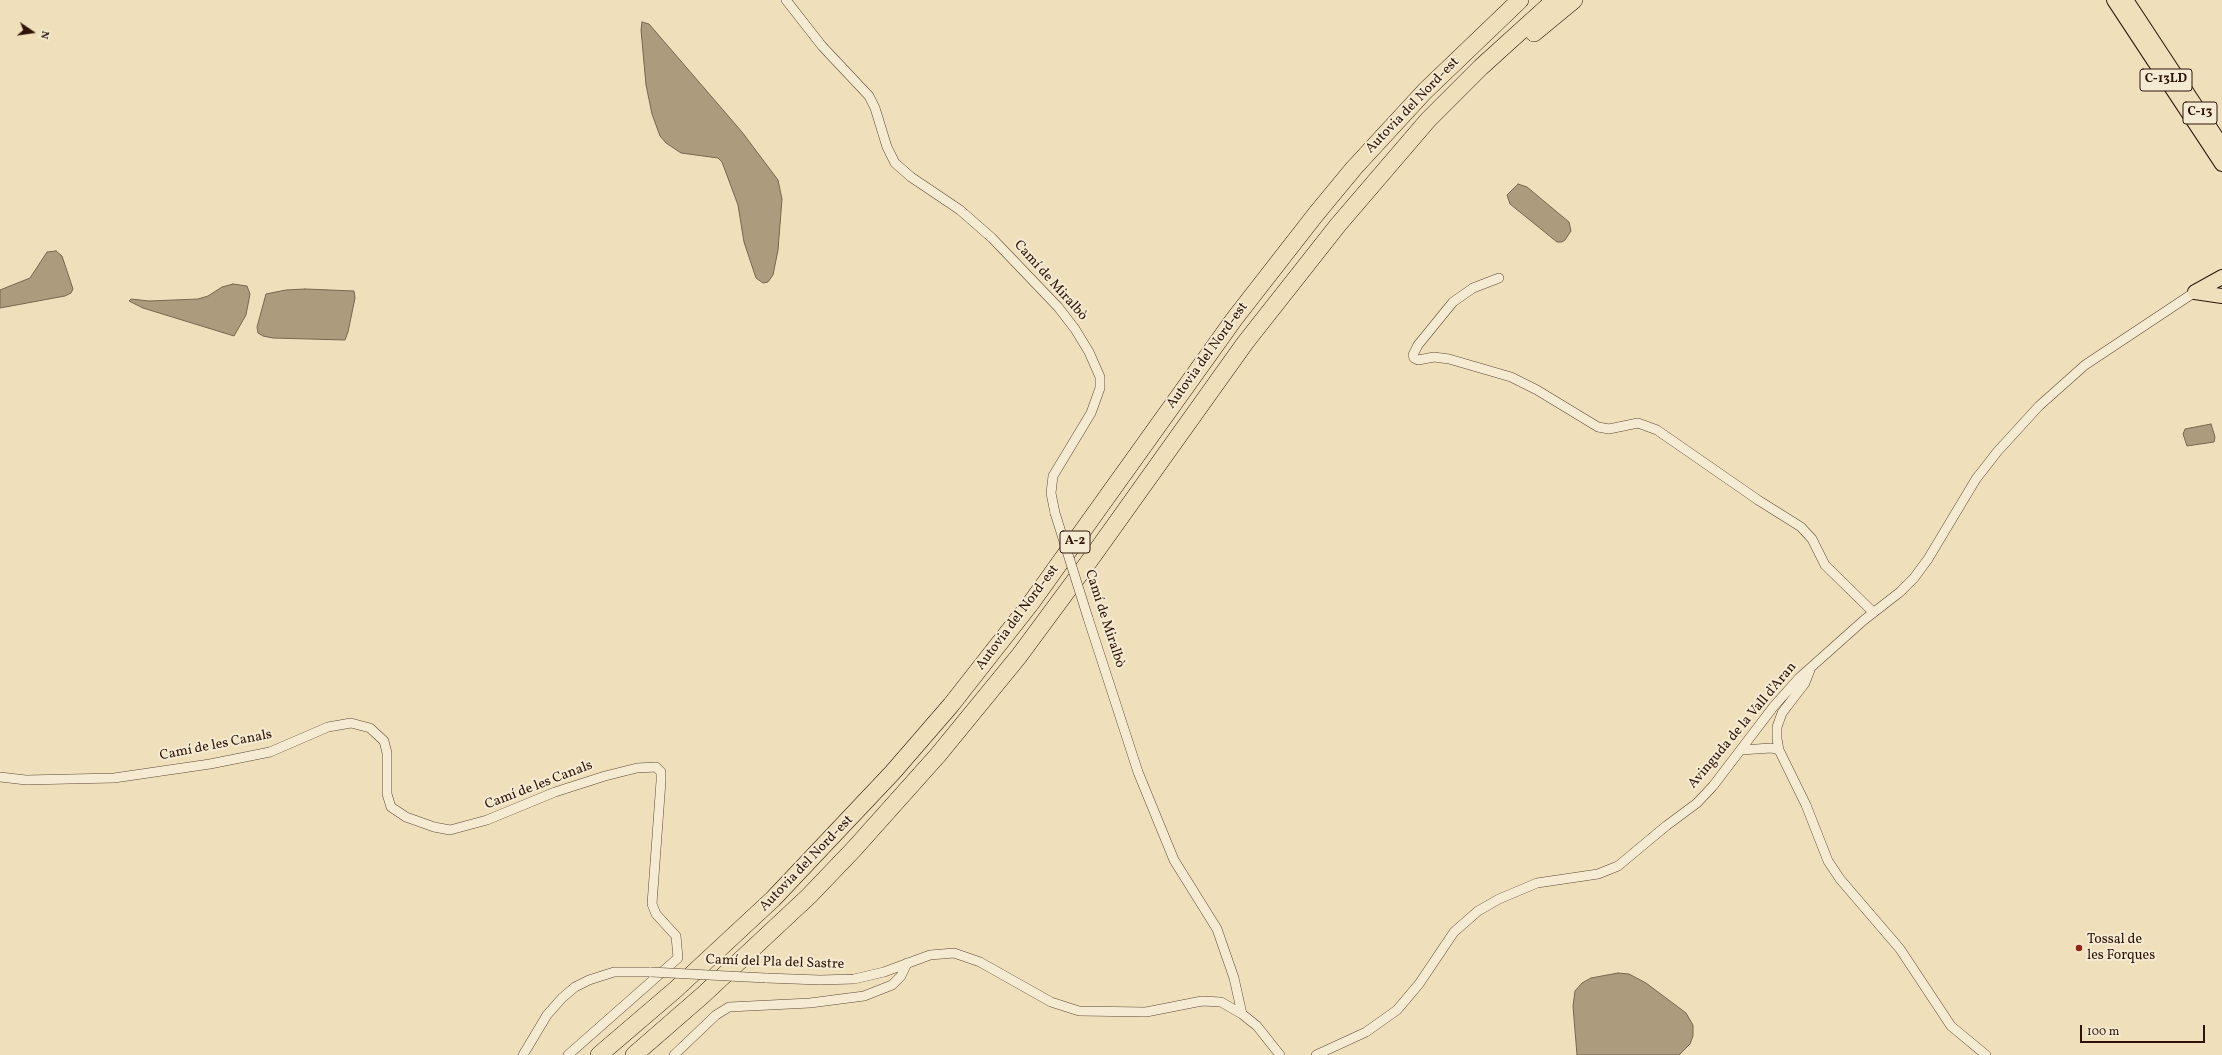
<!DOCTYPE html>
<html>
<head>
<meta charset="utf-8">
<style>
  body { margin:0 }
  #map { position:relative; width:2222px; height:1055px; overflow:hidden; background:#efe0bb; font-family:Vollkorn,serif }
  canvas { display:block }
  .north { position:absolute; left:12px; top:12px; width:40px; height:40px; -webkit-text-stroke:3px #f5ebd3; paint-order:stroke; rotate:103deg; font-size:11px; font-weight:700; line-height:16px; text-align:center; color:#2e1408 }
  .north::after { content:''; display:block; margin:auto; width:14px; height:18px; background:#2e1408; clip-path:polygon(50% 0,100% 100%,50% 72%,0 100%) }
  .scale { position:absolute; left:2080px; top:1025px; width:125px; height:18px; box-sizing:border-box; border:2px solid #2e1408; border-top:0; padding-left:5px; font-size:12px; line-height:14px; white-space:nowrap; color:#2e1408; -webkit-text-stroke:3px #f5ebd3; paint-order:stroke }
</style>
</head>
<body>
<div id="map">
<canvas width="2222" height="1055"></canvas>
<div class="north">N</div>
<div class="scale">100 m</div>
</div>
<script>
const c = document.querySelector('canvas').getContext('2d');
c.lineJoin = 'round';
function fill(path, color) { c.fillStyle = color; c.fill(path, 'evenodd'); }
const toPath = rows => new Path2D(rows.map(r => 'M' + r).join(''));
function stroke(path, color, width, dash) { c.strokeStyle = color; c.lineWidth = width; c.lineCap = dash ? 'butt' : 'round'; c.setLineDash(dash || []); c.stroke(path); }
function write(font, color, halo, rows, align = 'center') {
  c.font = font + ' Vollkorn,serif'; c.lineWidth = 4; c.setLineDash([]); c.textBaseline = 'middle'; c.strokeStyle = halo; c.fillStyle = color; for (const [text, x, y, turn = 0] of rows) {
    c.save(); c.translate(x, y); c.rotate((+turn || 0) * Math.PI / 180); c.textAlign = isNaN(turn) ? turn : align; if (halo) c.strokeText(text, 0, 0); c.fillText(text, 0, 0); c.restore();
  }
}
const water = toPath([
  [642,22,649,24,742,132,778,180,782,199,778,250,773,275,768,282,763,283,756,278,744,242,738,205,722,162,718,158,681,153,666,143,660,136,652,114,646,85,641,30,642,22],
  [1518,184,1527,187,1569,222,1571,231,1565,240,1562,242,1557,242,1510,204,1507,195,1518,184],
  [56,251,62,256,73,289,71,293,65,296,0,308,0,290,30,278,47,252,56,251],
  [233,284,247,286,250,294,246,315,234,336,143,308,129,301,131,299,149,301,198,299,208,296,222,287,233,284],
  [305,289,354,291,355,298,348,332,345,340,273,338,263,336,258,333,257,327,266,294,286,290,305,289],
  [2211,424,2215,437,2214,442,2187,446,2183,434,2185,429,2211,424],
  [1618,973,1629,974,1646,983,1686,1013,1693,1025,1693,1036,1690,1044,1679,1055,1577,1055,1573,1006,1575,991,1582,983,1591,978,1618,973]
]);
const street = toPath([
  [786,0,822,46,869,96,875,108,887,147,895,163,911,177,960,210,992,238,1058,307,1075,329,1089,352,1100,377,1100,388,1091,413,1053,476,1051,493,1055,513],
  [1499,278,1473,288,1453,302,1418,345,1413,355,1414,358,1418,360,1434,357,1449,359,1511,377,1537,390,1598,427,1609,429,1638,423,1657,430,1758,500,1801,527,1812,539,1825,565,1873,612],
  [1088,618,1138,772,1174,860,1217,929,1234,978,1242,1014],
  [1810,670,1805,683,1782,713,1777,727,1777,739,1779,750,1806,805,1828,861,1840,879,1900,949,1951,1026,1986,1055],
  [1741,750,1771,748,1779,750],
  [0,777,26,780,114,778,210,764,270,752,328,727,351,723,370,728,384,741,387,753,387,794,391,807,406,817,434,827,450,830,487,820,555,792,605,776,637,768,656,767,661,772,661,781,652,904,656,914,676,936,678,958,568,1055],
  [766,978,820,980,854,979,884,972,930,955,954,953,980,962,1051,1002,1079,1011,1146,1012,1202,1001,1221,1002,1242,1014,1257,1026,1280,1055],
  [523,1055,547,1015,562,998,575,987,589,980,614,972,651,972],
  [674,1055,716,1015,729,1007,810,1003,864,996,892,985,901,976,907,963],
  [1316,1055,1366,1032,1397,1010,1419,984,1454,932,1478,911,1499,899,1537,883,1598,874,1618,866,1666,826,1697,803,1713,786,1774,706,1799,678,1864,620,1900,592,1914,578,1928,559,1976,479,1997,452,2039,406,2085,365,2195,292]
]);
const primary = toPath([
  [2114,0,2222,164],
  [2126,0,2222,146],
  [2195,292,2222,277],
  [2195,292,2222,296]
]);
const highway = toPath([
  [1534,33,1574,0],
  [599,1055,675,990,773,899,893,772,951,705,1031,603,1235,318,1316,214,1354,168,1425,91,1520,0],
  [634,1055,703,995,809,896,854,849,938,755,1019,656,1090,560,1245,343,1338,225,1428,120,1481,67,1555,0]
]);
const streetBridge = toPath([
  [1055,513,1088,618],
  [651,972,766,978]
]);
const markers = [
  [2079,948,4,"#8f2418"]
];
const shields = [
  [2166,80,52],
  [2200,113,34],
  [1075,542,30]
];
const shieldNames = [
  ["C-13LD",2166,80],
  ["C-13",2200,113],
  ["A-2",1075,542]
];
const streetNames = [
  ["Autovia del Nord-est",1413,106,-46],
  ["Camí de Miralbò",1050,281,48],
  ["Autovia del Nord-est",1208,356,-54],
  ["Autovia del Nord-est",1018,618,-53],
  ["Camí de Miralbò",1104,619,72],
  ["Avinguda de la Vall d'Aran",1743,726,-50],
  ["Camí de les Canals",216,746,-11],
  ["Camí de les Canals",539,786,-21],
  ["Autovia del Nord-est",807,864,-46],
  ["Camí del Pla del Sastre",775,963,2]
];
const poiNames = [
  ["Tossal de",2087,940],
  ["les Forques",2087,956]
];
fill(water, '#ad9b7e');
stroke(water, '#7a654f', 1);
stroke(street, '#5e4735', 10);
stroke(primary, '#2e1408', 16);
stroke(highway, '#2e1408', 18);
stroke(street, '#f5ebd3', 9);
stroke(primary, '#efe0bb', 14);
stroke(highway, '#efe0bb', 17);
stroke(streetBridge, '#5e4735', 10, []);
stroke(streetBridge, '#f5ebd3', 9);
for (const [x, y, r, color] of markers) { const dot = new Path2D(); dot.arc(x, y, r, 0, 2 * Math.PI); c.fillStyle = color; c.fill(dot); stroke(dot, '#f5ebd3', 1.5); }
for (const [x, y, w] of shields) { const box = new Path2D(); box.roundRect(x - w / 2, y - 11, w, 22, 3); c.fillStyle = '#f5ebd3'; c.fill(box); stroke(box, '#2e1408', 1); }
write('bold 13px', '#2e1408', null, shieldNames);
write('14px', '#2e1408', '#f5ebd3', streetNames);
write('14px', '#2e1408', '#f5ebd3', poiNames, 'left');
</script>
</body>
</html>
